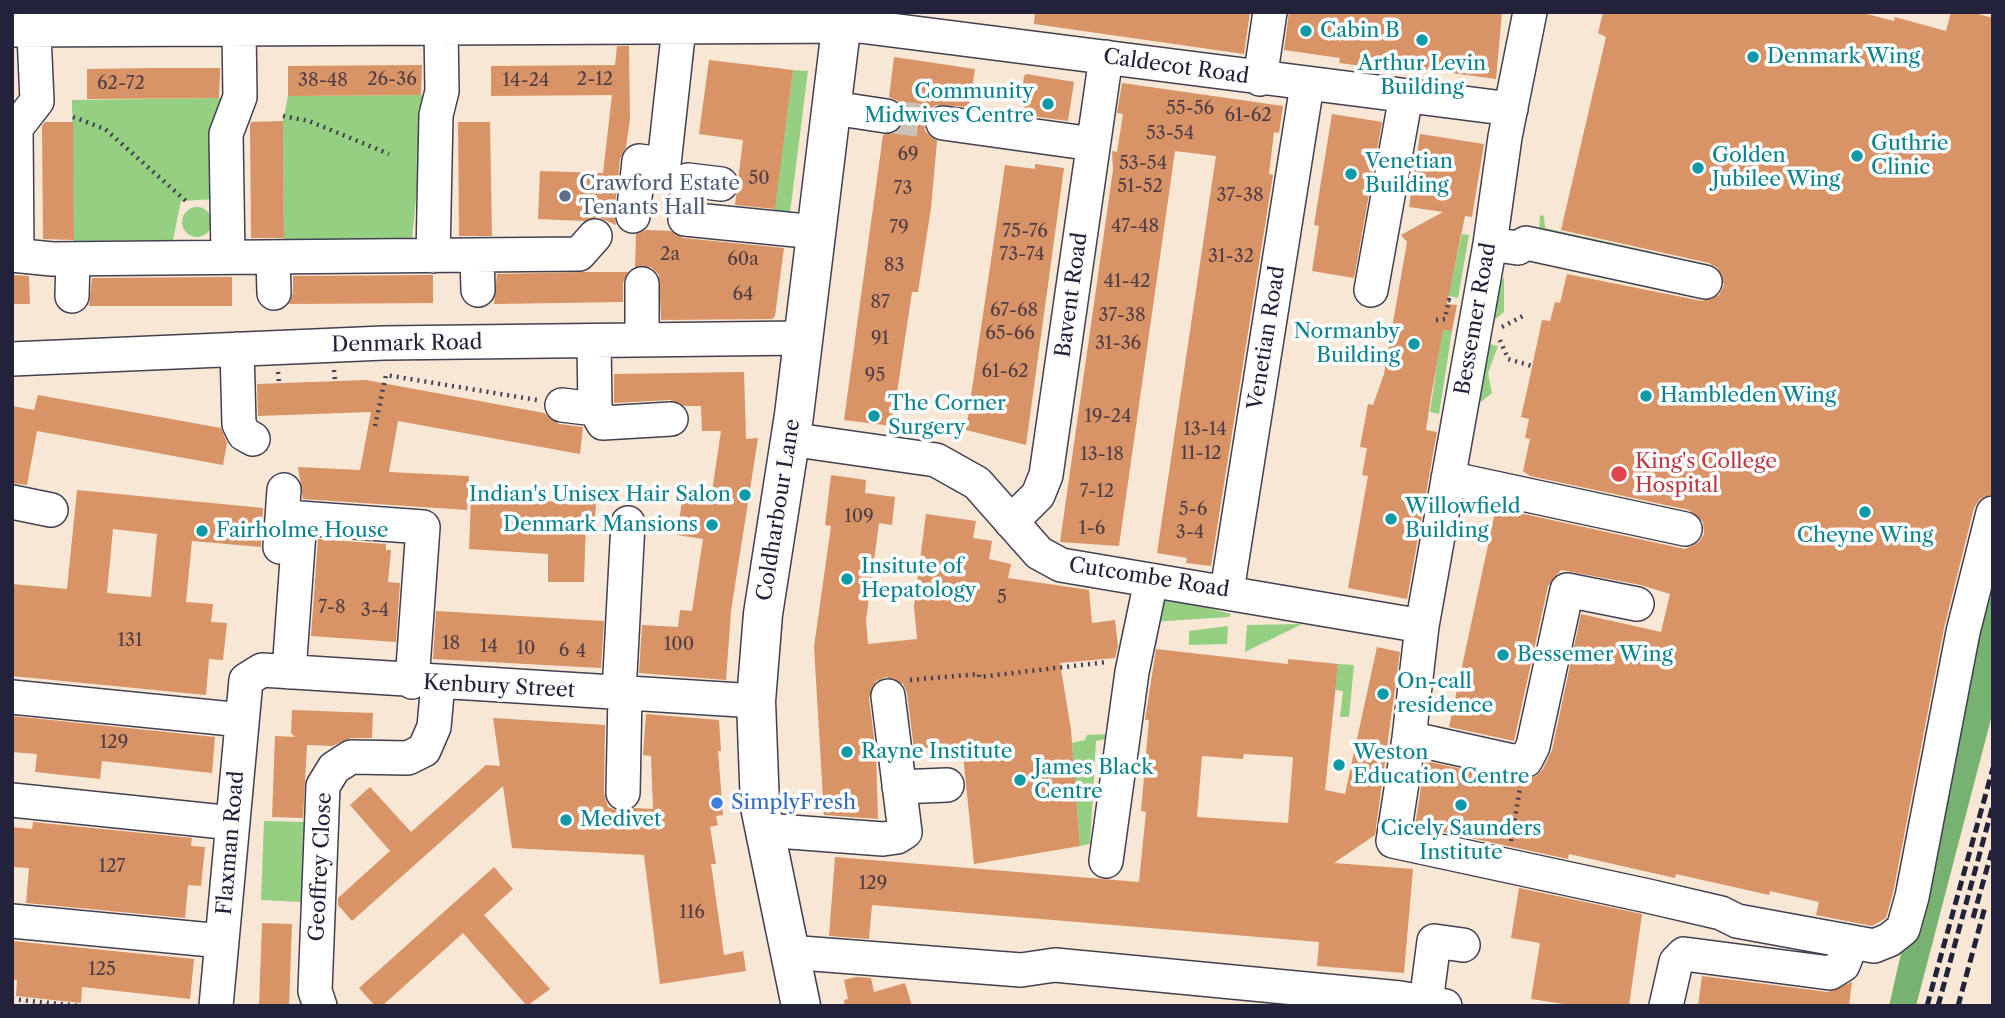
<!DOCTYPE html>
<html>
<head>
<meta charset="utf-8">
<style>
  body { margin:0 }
  #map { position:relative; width:2005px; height:1018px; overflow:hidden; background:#f8e7d5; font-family:"Libre Caslon Text",serif }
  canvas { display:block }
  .frame { position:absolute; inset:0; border:14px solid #22223b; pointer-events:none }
</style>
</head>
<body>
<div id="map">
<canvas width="2005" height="1018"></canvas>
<div class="frame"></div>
</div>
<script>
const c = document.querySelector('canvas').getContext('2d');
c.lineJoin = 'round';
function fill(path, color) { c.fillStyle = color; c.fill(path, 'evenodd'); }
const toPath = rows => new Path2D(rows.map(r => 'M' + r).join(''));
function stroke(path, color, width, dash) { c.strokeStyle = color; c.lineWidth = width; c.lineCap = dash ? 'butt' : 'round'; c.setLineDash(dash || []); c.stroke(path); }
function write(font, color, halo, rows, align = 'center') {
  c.font = font + ' "Libre Caslon Text",serif'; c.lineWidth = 7; c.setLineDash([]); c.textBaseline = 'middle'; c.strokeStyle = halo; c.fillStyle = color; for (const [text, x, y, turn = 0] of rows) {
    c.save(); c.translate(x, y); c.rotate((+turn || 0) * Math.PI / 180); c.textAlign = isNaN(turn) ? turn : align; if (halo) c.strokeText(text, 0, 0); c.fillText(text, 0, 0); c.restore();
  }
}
const green = toPath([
  [793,70,808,71,790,213,773,220],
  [426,95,412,240,284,240,283,121,288,96],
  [225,98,216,199,181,201,173,240,74,241,72,100],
  '182 222a15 15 0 1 1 30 0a15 15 0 1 1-30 0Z',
  [1540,215,1544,216,1545,228,1653,252,1651,259,1539,231],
  [1462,234,1469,235,1458,298,1448,296],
  [1504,277,1504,312,1487,326,1492,295],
  [1442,330,1452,331,1439,414,1430,412],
  [1479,342,1498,346,1488,373,1492,393,1481,402,1476,401],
  [1167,597,1231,614,1229,617,1151,622],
  [1302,624,1245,652,1247,625],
  [1228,626,1227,644,1189,645,1189,631],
  [1338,664,1354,665,1349,717,1340,717,1343,691,1335,690],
  [1106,734,1106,739,1096,741,1090,844,1080,846,1072,743,1085,740,1087,735],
  [264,821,304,822,302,902,261,900]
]);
const forest = toPath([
  [1993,574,1993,711,1916,1006,1889,1006,1976,625]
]);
const building = toPath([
  [1035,12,1250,12,1244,54,1034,24],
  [1289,12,1502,12,1496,79,1371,62,1370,67,1339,63,1340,58,1284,50],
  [1603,12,1859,12,1894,21,1895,17,1946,31,1951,12,1970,12,1993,18,1993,494,1980,499,1974,508,1944,628,1893,893,1886,918,1872,926,1816,915,1819,902,1770,891,1769,895,1676,874,1675,878,1569,854,1568,859,1415,826,1425,761,1514,780,1536,776,1543,769,1552,750,1581,614,1661,632,1670,594,1641,585,1561,570,1548,586,1514,741,1449,727,1496,508,1685,549,1699,542,1704,534,1703,522,1689,510,1530,476,1523,471,1530,439,1525,438,1529,419,1521,417,1528,386,1542,320,1550,321,1555,302,1560,303,1567,274,1702,301,1719,295,1724,285,1718,268,1709,263,1561,230,1606,37,1598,33],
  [617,46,629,46,630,119,626,147,620,159,614,214,616,225,598,217,584,221,538,219,540,171,603,173,612,95,491,96,491,66,615,65],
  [894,57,975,69,969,107,936,105,928,111,924,120,925,131,937,141,931,208,918,292,912,292,892,426,844,420,883,135,901,128,905,118,898,101,889,97],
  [709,60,793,70,775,209,735,205,743,140,699,134],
  [422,65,421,95,288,96,288,66],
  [156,68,220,68,219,98,87,99,87,69],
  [1027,74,1074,82,1068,121,1024,115,1025,101,1021,100,1024,76],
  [1122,83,1283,106,1279,133,1274,132,1269,174,1273,175,1211,566,1186,563,1187,558,1157,553,1216,156,1175,151,1119,546,1060,542,1113,170,1112,151,1117,152,1123,114,1117,113],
  [1332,114,1382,122,1354,278,1312,271,1319,226,1314,225],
  [283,121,284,238,251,238,250,125,251,122],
  [45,122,73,122,74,240,43,239,42,126],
  [458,122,490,122,492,236,459,236],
  [1420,134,1484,144,1472,217,1465,216,1447,304,1457,305,1452,331,1443,330,1432,391,1426,430,1437,432,1407,599,1348,588,1368,476,1362,475,1367,448,1360,447,1368,404,1373,405,1384,374,1407,242,1401,235,1443,212,1409,207],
  [1035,164,1064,168,1026,445,966,430,1005,165,1035,169],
  [646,230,671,231,683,238,784,248,775,316,772,319,661,320,659,275,651,267,635,267,636,234],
  [583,272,628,272,623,283,623,302,494,304,497,274],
  [12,275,29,276,30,304,12,304],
  [433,275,433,303,289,304,293,293,293,276],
  [232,277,232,306,89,306,92,278],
  [744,372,746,439,758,438,731,611,726,680,639,673,642,625,678,627,680,610,692,611,703,539,677,535,682,501,710,505,721,431,702,431,701,406,685,406,670,400,614,403,614,374],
  [366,380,544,413,559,424,583,427,580,454,398,421,389,472,469,476,467,510,303,499,298,467,360,470,371,412,258,416,257,384],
  [38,395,221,428,227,443,223,465,37,431,27,485,12,483,12,406,34,410],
  [831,475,866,480,865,493,895,497,892,525,879,523,866,620,868,644,917,639,914,606,926,514,976,521,973,538,992,541,989,559,1011,564,1008,578,1089,590,1092,623,1115,620,1118,646,1115,658,1060,663,1071,730,1080,846,974,864,962,744,914,749,907,693,903,684,886,677,876,681,869,698,876,753,878,819,824,815,814,647,831,526,825,525],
  [77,490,263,508,261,547,192,541,186,602,213,604,211,622,227,623,223,660,209,659,206,695,12,676,12,584,67,589],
  [113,529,157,534,151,597,107,593],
  [471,500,596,502,595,520,586,520,584,582,548,582,548,554,469,549],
  [318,539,386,544,386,550,391,550,388,582,400,583,396,642,311,636],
  [436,611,604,621,601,668,433,659],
  [1377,647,1400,652,1375,835,1334,863,1413,869,1404,973,1317,966,1319,942,872,905,869,939,829,936,835,857,1139,882,1146,812,1141,811,1149,720,1145,720,1156,649,1288,664,1288,659,1338,664,1325,790,1345,794],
  [1244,754,1293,757,1288,823,1197,817,1202,756,1243,759],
  [292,710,373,713,372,738,351,738,332,746,307,745,303,818,272,817,275,736,295,737,291,733],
  [646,714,719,720,721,751,718,751,723,815,716,816,718,825,710,827,716,864,711,864,724,955,743,951,746,971,660,984,644,855,512,848,503,786,352,921,338,905,338,898,390,851,350,805,370,787,411,832,486,765,500,766,493,718,605,725,604,793,608,807,622,812,634,808,653,809,651,756,643,755],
  [12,716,215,737,212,773,102,761,100,779,35,772,37,754,12,752],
  [33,822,192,838,191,846,205,847,201,886,188,885,185,918,26,903,29,868,12,867,12,827,32,829],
  [494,867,513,889,484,915,550,989,527,1006,463,933,382,1006,375,1006,359,988],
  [1519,888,1642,914,1629,1006,1577,1006,1531,999,1540,943,1511,938],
  [262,923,292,924,289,1006,259,1006],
  [12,941,194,959,190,999,82,987,81,1003,16,996,17,980,12,980],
  [1702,976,1828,992,1852,982,1849,1006,1698,1006],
  [856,977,871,978,874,992,905,983,912,1006,845,1006,844,1000,848,999,844,980]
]);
const minorTunnel = toPath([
  [886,116,943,123]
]);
const path = toPath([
  [283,116,309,121,389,154],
  [73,117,105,129,186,201],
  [1436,320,1445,319,1449,300,1454,302],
  [1502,327,1525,315],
  [1500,340,1508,359,1532,366],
  [334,370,335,381],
  [278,372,279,383],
  [375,426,386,375,537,400],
  [910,680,979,674,979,677,1107,662],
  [1511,841,1520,788],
  [12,999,79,1006]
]);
const minor = toPath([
  [1530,12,1505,137,1490,244,1422,626,1409,738,1393,841,1648,896,1721,913,1737,921,1874,946,1889,940,1903,929,1912,897,1963,632,1993,513],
  [12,30,860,26,1511,109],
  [1260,79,1270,12],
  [833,108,886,116],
  [943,123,1093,144],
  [721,184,688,180,685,219,816,232],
  [633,216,639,161,664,164,679,27],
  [1490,244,1518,248,1526,243,1705,282],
  [12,255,52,259,579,254,595,236],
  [17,255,16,128,37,101,33,12],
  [433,256,436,115,442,91,441,28],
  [477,256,478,290],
  [228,257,226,134,240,97,239,30],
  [273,257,274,293],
  [642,284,642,340],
  [1371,290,1406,96],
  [72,296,73,259],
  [594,342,595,409,603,423,671,419],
  [237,349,239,424,244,434,253,439],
  [12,359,384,343,802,338],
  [562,405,595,409],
  [789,439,936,460,977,483,1039,553,1061,565,1422,626],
  [1448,478,1685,529],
  [12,502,51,510],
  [1011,522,1038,495,1046,475,1106,57],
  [280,547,284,490],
  [1227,591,1307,85],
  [289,672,300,518,423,527,412,682],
  [619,693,628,523],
  [12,697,242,720],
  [1409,738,1513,761,1526,760,1533,746,1567,590,1637,604],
  [899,787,947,785],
  [623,793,625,694],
  [12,800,233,823],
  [764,830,883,839,897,837,905,832,888,696],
  [1106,861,1132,672,1151,581],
  [12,921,222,941],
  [788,952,1021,970,1055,965,1400,998,1445,1006],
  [1426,1003,1434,941,1463,945],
  [216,1006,246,680,262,670,756,701],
  [320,1006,315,991,323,786,334,768,351,757,408,758,424,750,434,727,438,683],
  [1666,1006,1676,962,1684,954,1830,973,1843,965,1852,942]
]);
const major = toPath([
  [801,1006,760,807,756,701,763,614,794,415,843,12]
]);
const rail = toPath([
  [1973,918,1993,847],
  [1927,1006,1993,768],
  [1938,1006,1993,805],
  [1958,1006,1985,907]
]);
const markers = [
  [1306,31,7,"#0f9aa8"],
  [1422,40,7,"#0f9aa8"],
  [1753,57,7,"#0f9aa8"],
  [1048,104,7,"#0f9aa8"],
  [1857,156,7,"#0f9aa8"],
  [1698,168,7,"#0f9aa8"],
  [1351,174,7,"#0f9aa8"],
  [565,196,7,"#5c6f8a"],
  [1414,344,7,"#0f9aa8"],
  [1646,396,7,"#0f9aa8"],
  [874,416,7,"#0f9aa8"],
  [1619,474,9,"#e0444e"],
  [745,495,7,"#0f9aa8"],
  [1865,512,7,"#0f9aa8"],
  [1391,519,7,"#0f9aa8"],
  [712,525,7,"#0f9aa8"],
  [202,531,7,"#0f9aa8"],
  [847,579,7,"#0f9aa8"],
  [1503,655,7,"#0f9aa8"],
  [1383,694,7,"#0f9aa8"],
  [847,752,7,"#0f9aa8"],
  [1339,765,7,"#0f9aa8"],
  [1020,780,7,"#0f9aa8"],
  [717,803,7,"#3f7fe0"],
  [1461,805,7,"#0f9aa8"],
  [566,820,7,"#0f9aa8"]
];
const numberNames = [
  ["26-36",392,80],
  ["2-12",595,80],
  ["38-48",323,81],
  ["14-24",526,81],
  ["62-72",121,84],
  ["55-56",1190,109],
  ["61-62",1248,116],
  ["53-54",1170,134],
  ["69",908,155],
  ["53-54",1143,164],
  ["50",759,179],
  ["51-52",1140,187],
  ["73",903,189],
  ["37-38",1240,196],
  ["47-48",1135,227],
  ["79",899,228],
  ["75-76",1025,232],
  ["2a",670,255],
  ["73-74",1022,255],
  ["31-32",1231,257],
  ["60a",743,260],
  ["83",894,266],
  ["41-42",1127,282],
  ["64",743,295],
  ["87",880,303],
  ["67-68",1014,311],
  ["37-38",1122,316],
  ["65-66",1010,334],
  ["91",880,339],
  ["31-36",1118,344],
  ["61-62",1005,372],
  ["95",875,376],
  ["19-24",1108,417],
  ["13-14",1205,430],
  ["11-12",1201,454],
  ["13-18",1102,455],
  ["7-12",1097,492],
  ["5-6",1193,510],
  ["109",859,517],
  ["1-6",1092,529],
  ["3-4",1190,533],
  ["5",1002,598],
  ["7-8",332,608],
  ["3-4",375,611],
  ["131",130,641],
  ["18",451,644],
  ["100",679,645],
  ["14",489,647],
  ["10",526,649],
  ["6",564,651],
  ["4",581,652],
  ["129",114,743],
  ["127",112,867],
  ["129",873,884],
  ["116",692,913],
  ["125",102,970]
];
const cultureNames = [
  ["Cabin B",1320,31],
  ["Denmark Wing",1767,57],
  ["Arthur Levin",1422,64,"center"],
  ["Building",1422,88,"center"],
  ["Community",1034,92,"right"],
  ["Midwives Centre",1034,116,"right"],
  ["Guthrie",1871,144],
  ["Clinic",1871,168],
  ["Golden",1712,156],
  ["Jubilee Wing",1712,180],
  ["Venetian",1365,162],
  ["Building",1365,186],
  ["Normanby",1400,332,"right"],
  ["Building",1400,356,"right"],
  ["Hambleden Wing",1660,396],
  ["The Corner",888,404],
  ["Surgery",888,428],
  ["Indian's Unisex Hair Salon",731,495,"right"],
  ["Willowfield",1405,507],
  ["Building",1405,531],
  ["Denmark Mansions",698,525,"right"],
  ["Fairholme House",216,531],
  ["Cheyne Wing",1865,536,"center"],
  ["Insitute of",861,567],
  ["Hepatology",861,591],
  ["Bessemer Wing",1517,655],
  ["On-call",1397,682],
  ["residence",1397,706],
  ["Rayne Institute",861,752],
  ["Weston",1353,753],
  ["Education Centre",1353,777],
  ["James Black",1034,768],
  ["Centre",1034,792],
  ["Medivet",580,820],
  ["Cicely Saunders",1461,829,"center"],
  ["Institute",1461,853,"center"]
];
const streetNames = [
  ["Caldecot Road",1176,67,8],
  ["Bavent Road",1072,295,-82],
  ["Bessemer Road",1476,319,-80],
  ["Venetian Road",1267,338,-81],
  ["Denmark Road",407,344,-1],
  ["Coldharbour Lane",779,510,-81],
  ["Cutcombe Road",1149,578,9],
  ["Kenbury Street",499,687,3],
  ["Flaxman Road",231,843,-85],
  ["Geoffrey Close",321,867,-87]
];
const serviceNames = [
  ["Crawford Estate",579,184],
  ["Tenants Hall",579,208]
];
const healthNames = [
  ["King's College",1635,462],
  ["Hospital",1635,486]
];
const shopNames = [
  ["SimplyFresh",731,803]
];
fill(green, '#95cf82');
fill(forest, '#78b270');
fill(building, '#d89367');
stroke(minorTunnel, '#cdc0b6', 33, [33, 17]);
stroke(minor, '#424052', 36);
stroke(major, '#424052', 41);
stroke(path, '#424052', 4.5, [2, 5]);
stroke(minor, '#fff', 33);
stroke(major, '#fff', 38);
stroke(rail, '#22223b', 5, [10, 5]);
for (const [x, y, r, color] of markers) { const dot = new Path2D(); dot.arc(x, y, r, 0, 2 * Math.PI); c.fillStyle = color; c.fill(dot); stroke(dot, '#fff', 2.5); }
write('18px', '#503e46', null, numberNames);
write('21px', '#0d838f', '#fff', cultureNames, 'left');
write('21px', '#22223b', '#fff', streetNames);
write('21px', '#4e5e75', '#fff', serviceNames, 'left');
write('21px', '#be3a42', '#fff', healthNames, 'left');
write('21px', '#366cbe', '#fff', shopNames, 'left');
</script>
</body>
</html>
